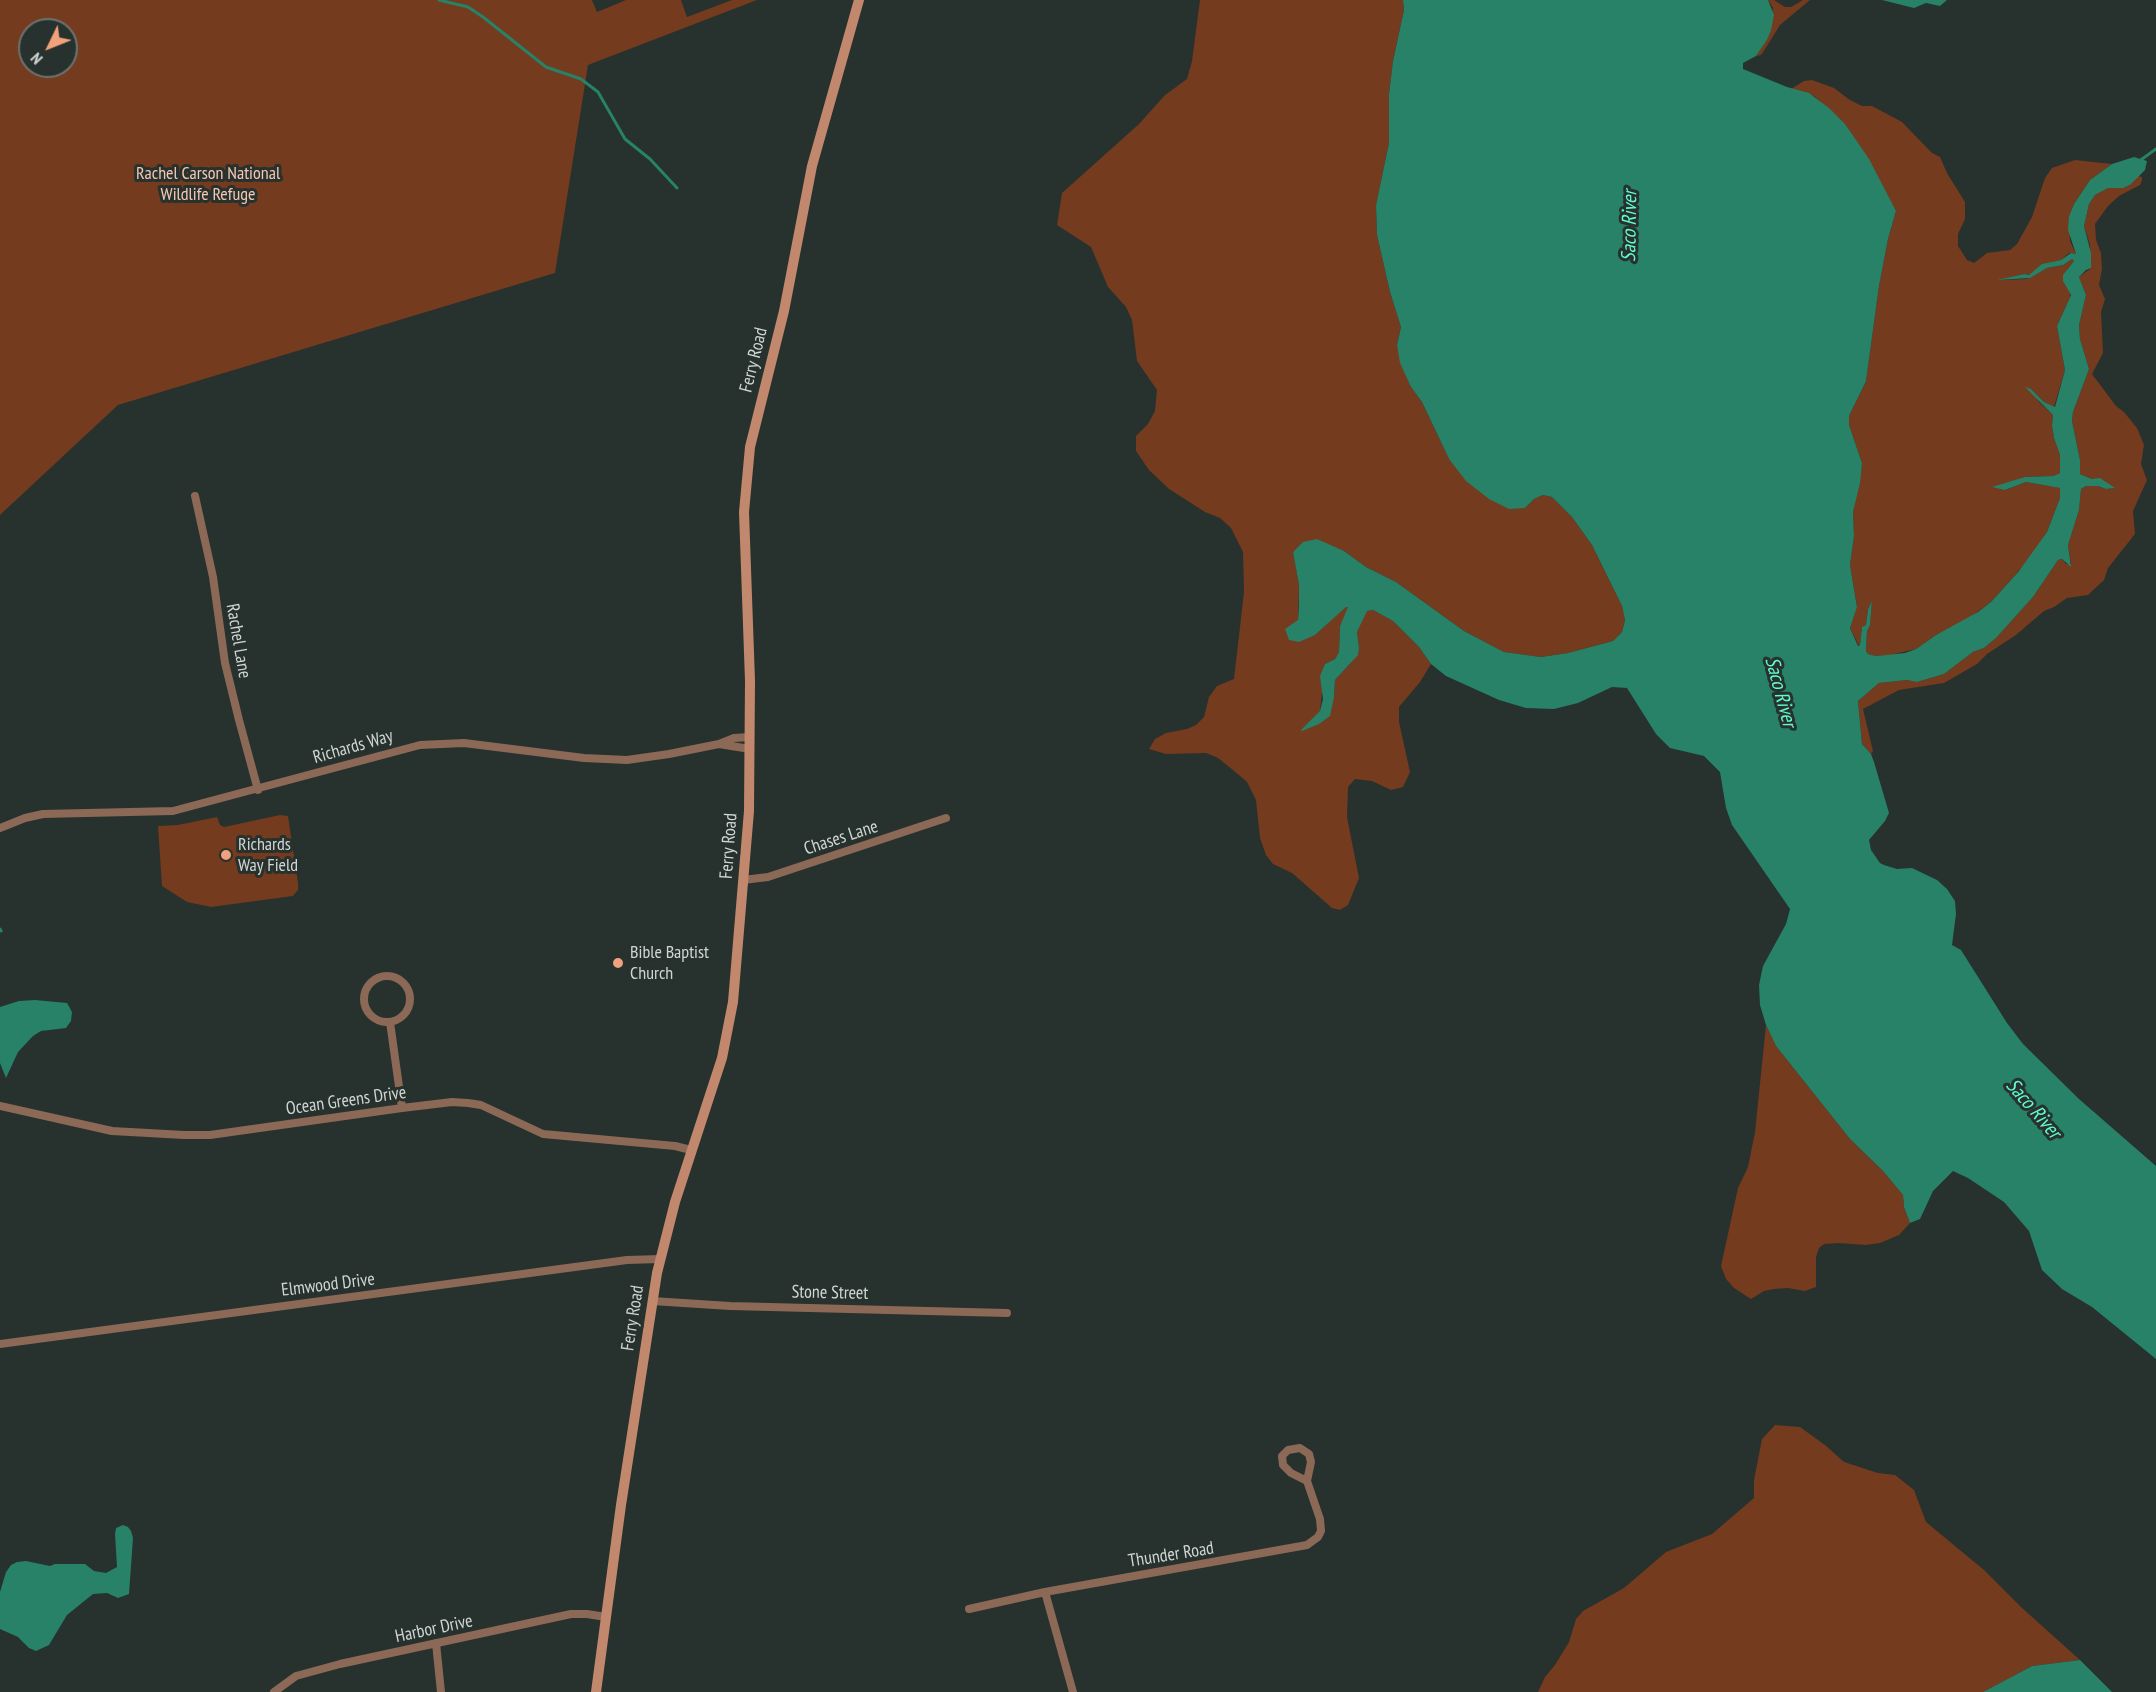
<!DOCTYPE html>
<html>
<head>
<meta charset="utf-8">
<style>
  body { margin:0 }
  #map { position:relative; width:2156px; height:1692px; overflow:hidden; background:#27312d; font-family:"PT Sans Narrow",sans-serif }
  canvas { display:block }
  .north { position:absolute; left:18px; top:18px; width:60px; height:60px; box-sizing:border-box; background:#27312d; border:2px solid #6b7370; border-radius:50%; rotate:227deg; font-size:16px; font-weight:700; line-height:24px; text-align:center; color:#d0d6d4 }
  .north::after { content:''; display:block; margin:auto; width:21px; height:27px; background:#f1a17b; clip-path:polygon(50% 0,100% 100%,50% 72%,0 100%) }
</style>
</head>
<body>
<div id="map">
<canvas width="2156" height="1692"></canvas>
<div class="north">N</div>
</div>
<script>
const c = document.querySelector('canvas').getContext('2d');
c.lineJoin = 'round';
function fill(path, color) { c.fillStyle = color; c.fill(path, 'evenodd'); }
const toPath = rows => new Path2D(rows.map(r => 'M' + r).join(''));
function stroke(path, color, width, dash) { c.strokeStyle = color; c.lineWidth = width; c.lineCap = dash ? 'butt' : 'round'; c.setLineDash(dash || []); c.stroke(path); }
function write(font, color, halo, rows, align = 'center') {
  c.font = font + ' "PT Sans Narrow",sans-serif'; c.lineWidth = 6; c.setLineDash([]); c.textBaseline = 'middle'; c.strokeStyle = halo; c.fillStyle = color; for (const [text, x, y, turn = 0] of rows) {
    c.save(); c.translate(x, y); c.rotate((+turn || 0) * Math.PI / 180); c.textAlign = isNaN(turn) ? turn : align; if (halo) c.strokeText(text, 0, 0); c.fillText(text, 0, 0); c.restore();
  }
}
const green = toPath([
  [0,0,592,0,597,12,626,0,681,0,687,17,732,0,757,0,588,65,555,273,118,405,0,515],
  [30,30,66,30,66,66,30,66],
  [1200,0,1403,0,1404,10,1393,61,1389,94,1389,143,1376,205,1377,235,1390,292,1401,327,1397,345,1411,387,1422,402,1449,459,1525,508,1534,499,1543,495,1552,497,1572,517,1592,545,1622,606,1625,619,1622,632,1613,641,1568,653,1541,657,1504,652,1464,631,1396,582,1366,567,1344,551,1293,551,1299,585,1298,620,1315,635,1346,606,1349,607,1340,626,1339,652,1335,659,1325,664,1320,711,1301,730,1334,697,1335,680,1349,665,1359,648,1357,632,1366,611,1373,610,1393,621,1419,647,1431,664,1420,682,1399,707,1399,722,1410,772,1403,787,1391,790,1372,781,1355,779,1348,787,1347,817,1359,878,1348,905,1340,910,1332,908,1292,873,1273,864,1266,855,1260,838,1256,800,1247,782,1239,775,1218,758,1206,753,1166,754,1149,749,1155,739,1166,733,1187,729,1196,725,1204,717,1209,697,1217,686,1234,679,1244,592,1243,552,1231,528,1220,518,1205,512,1169,489,1149,470,1136,451,1136,436,1148,424,1155,411,1157,390,1137,361,1132,320,1126,307,1108,287,1091,247,1057,225,1062,193,1139,124,1165,95,1187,79,1192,61],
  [1768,0,1774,0,1785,7,1791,7,1803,0,1810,0,1780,25,1767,46,1761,55,1756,56,1767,40,1773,8],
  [1812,80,1834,88,1850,100,1862,106,1872,106,1902,122,1932,153,1940,157,1947,173,1965,202,1965,219,1958,234,1958,246,1967,260,1974,263,1987,253,2010,250,2017,244,2032,217,2045,178,2052,168,2075,160,2112,164,2090,180,2074,204,2069,216,2070,241,2076,254,2069,253,2061,260,2044,264,2029,275,2023,274,2000,280,2027,279,2047,268,2063,265,2072,259,2074,261,2067,270,2066,286,2070,292,2070,297,2057,326,2065,370,2054,407,2044,402,2031,389,2027,388,2034,394,2039,402,2053,415,2052,426,2054,438,2060,455,2060,473,2053,476,2025,477,2007,484,2001,484,2005,490,2026,482,2061,488,2060,498,2047,532,2032,556,1991,602,1965,621,1936,635,1916,649,1890,655,1876,656,1868,654,1866,651,1867,631,1870,625,1872,601,1868,609,1866,625,1862,628,1860,645,1859,646,1850,628,1857,606,1850,565,1854,536,1853,512,1862,463,1849,425,1849,416,1866,381,1879,286,1888,239,1896,211,1845,124,1814,96,1791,89,1804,81],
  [2138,176,2142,177,2142,180,2140,185,2119,196,2108,206,2095,224,2096,240,2101,253,2102,269,2099,285,2105,299,2101,312,2103,353,2092,374,2116,406,2124,412,2137,428,2144,445,2141,464,2147,480,2133,511,2135,534,2108,568,2104,580,2088,595,2067,598,2054,607,2044,611,2016,635,1987,654,1977,664,1944,683,1899,690,1863,709,1873,751,1871,754,1862,744,1858,701,1879,683,1907,680,1917,682,1944,674,1973,652,1984,648,1996,638,2033,597,2058,560,2062,559,2066,564,2071,564,2068,545,2079,510,2081,489,2086,486,2098,486,2106,489,2114,488,2080,474,2080,460,2072,421,2073,412,2089,369,2080,339,2079,325,2086,295,2079,277,2091,268,2090,245,2084,226,2089,204,2095,195,2102,191,2108,188,2123,188,2130,185],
  [280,815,288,816,298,883,298,890,293,896,211,907,187,902,162,886,158,826,178,825,217,817,220,825,224,827],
  [1766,1025,1776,1046,1850,1139,1883,1171,1903,1195,1904,1207,1910,1223,1899,1235,1880,1243,1866,1245,1838,1243,1824,1244,1819,1248,1816,1257,1816,1287,1805,1291,1788,1288,1774,1289,1764,1291,1751,1299,1734,1288,1726,1279,1721,1266,1738,1188,1748,1167,1755,1132],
  [1775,1425,1800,1427,1825,1445,1844,1462,1878,1473,1895,1475,1914,1490,1926,1522,1984,1570,2021,1607,2080,1660,2032,1666,1983,1692,1538,1692,1545,1677,1555,1665,1569,1642,1576,1619,1583,1611,1624,1588,1666,1552,1712,1534,1754,1498,1754,1480,1762,1439]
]);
const water = toPath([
  [1403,0,1768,0,1774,15,1771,30,1767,40,1756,56,1743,63,1743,69,1787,87,1809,93,1829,108,1845,124,1869,159,1896,211,1888,239,1879,286,1866,381,1849,416,1849,425,1862,463,1860,483,1853,512,1854,536,1850,565,1857,607,1850,628,1858,646,1860,645,1862,627,1866,625,1868,609,1872,601,1870,625,1867,631,1866,651,1868,654,1876,656,1905,653,1916,649,1936,635,1978,612,1991,602,2019,571,2047,532,2060,498,2060,488,2026,482,2005,490,1992,487,2025,477,2053,476,2060,473,2060,455,2054,438,2052,426,2053,415,2025,387,2031,389,2044,402,2055,407,2065,370,2057,326,2071,295,2063,281,2063,275,2074,261,2072,259,2063,265,2047,268,2030,278,1997,280,2024,274,2029,275,2042,264,2061,260,2071,253,2076,254,2068,230,2069,216,2074,204,2090,180,2112,164,2134,157,2147,161,2145,170,2130,185,2123,188,2108,188,2095,195,2089,204,2084,226,2091,253,2091,268,2086,270,2079,277,2086,295,2079,325,2080,339,2089,369,2073,412,2072,421,2080,460,2080,474,2092,479,2100,478,2115,488,2106,489,2098,486,2086,486,2081,489,2079,510,2068,545,2071,567,2062,559,2058,560,2033,597,1996,638,1984,648,1973,652,1944,674,1917,682,1907,680,1879,683,1858,701,1862,744,1871,754,1874,762,1889,813,1885,821,1869,840,1871,850,1880,863,1884,865,1897,869,1912,868,1937,880,1947,889,1955,901,1956,914,1952,945,1961,950,2007,1023,2023,1044,2079,1099,2156,1166,2156,1359,2092,1307,2062,1289,2042,1270,2029,1231,2004,1202,1968,1178,1953,1171,1933,1191,1920,1219,1910,1223,1904,1207,1903,1195,1883,1171,1850,1139,1776,1046,1766,1025,1760,1005,1759,985,1763,966,1786,924,1790,909,1732,825,1726,808,1720,772,1704,756,1670,748,1656,734,1627,688,1612,687,1578,703,1554,709,1526,708,1499,700,1446,676,1431,664,1419,647,1393,621,1373,610,1367,611,1357,632,1359,648,1358,655,1335,680,1334,697,1330,716,1319,724,1302,731,1301,730,1320,711,1323,699,1320,676,1325,664,1335,659,1339,652,1340,626,1348,607,1346,607,1315,635,1299,642,1289,640,1285,629,1298,620,1299,604,1299,585,1293,552,1303,542,1317,539,1344,551,1366,567,1396,582,1464,631,1504,652,1541,657,1568,653,1613,641,1622,632,1625,620,1622,606,1592,545,1572,517,1552,497,1543,495,1534,499,1525,508,1509,509,1489,499,1466,481,1449,459,1422,402,1411,387,1400,363,1397,345,1401,327,1390,292,1377,235,1376,205,1389,143,1389,94,1393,61,1404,10],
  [1882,0,1947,0,1940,6,1926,3,1914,8],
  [35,1000,67,1003,72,1012,71,1021,66,1028,41,1031,33,1036,18,1052,6,1078,0,1063,0,1007,19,1001],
  [123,1525,128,1527,131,1531,133,1538,129,1594,118,1598,107,1593,93,1594,67,1615,49,1645,36,1651,29,1648,18,1637,0,1629,0,1592,6,1572,11,1565,17,1562,26,1561,50,1566,55,1564,85,1564,94,1571,106,1573,117,1567,115,1534,116,1528],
  [2080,1660,2112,1692,1983,1692,2032,1666]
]);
const stream = toPath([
  [439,0,468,7,483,17,546,67,581,79,598,92,625,139,650,159,677,188],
  [2138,162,2156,149],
  [0,929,1,931]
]);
const street = toPath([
  [195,496,213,577,225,663,239,720,258,790],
  [719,744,750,749],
  [0,828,25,818,43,814,173,811,420,745,464,743,584,758,627,760,669,754,719,744,734,738,750,737],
  [743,880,768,877,946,818],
  '364 999a23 23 0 1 1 46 0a23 23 0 1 1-46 0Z',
  [390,1022,402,1108],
  [0,1106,112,1131,184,1135,210,1135,402,1108,452,1102,468,1103,481,1105,543,1134,675,1146,691,1150],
  [652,1301,730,1306,1007,1313],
  [0,1344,627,1260,660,1259],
  [1045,1592,1073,1692],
  [969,1609,1045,1592,1307,1545,1318,1537,1321,1531,1320,1519,1307,1481,1291,1473,1283,1465,1282,1456,1288,1450,1300,1448,1309,1454,1311,1462,1307,1481],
  [436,1643,441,1692],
  [274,1692,296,1676,340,1664,571,1614,587,1614,606,1617]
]);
const secondary = toPath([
  [596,1692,621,1505,657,1273,675,1202,722,1058,733,1002,749,811,750,681,744,512,750,447,784,311,812,166,859,0]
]);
const markers = [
  [226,855,6,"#f1a17b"],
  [618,963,6,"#f1a17b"]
];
const parkNames = [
  ["Rachel Carson National",208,174],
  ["Wildlife Refuge",208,195]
];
const streetNames = [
  ["Ferry Road",754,360,-76],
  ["Rachel Lane",238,641,80],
  ["Richards Way",353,747,-16],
  ["Chases Lane",841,838,-18],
  ["Ferry Road",729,846,-86],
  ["Ocean Greens Drive",346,1101,-8],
  ["Elmwood Drive",328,1285,-7],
  ["Stone Street",830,1293,1],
  ["Ferry Road",633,1318,-81],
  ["Thunder Road",1171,1555,-9],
  ["Harbor Drive",434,1629,-12]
];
const poiNames = [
  ["Richards",238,845],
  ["Way Field",238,866],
  ["Bible Baptist",630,953],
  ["Church",630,974]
];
const waterNames = [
  ["Saco River",1630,226,-89],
  ["Saco River",1780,692,75],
  ["Saco River",2033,1109,49]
];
fill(green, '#743b1e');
fill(water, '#278267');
stroke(stream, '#278267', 3);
stroke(street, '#8c6857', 8);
stroke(secondary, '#c2886d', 10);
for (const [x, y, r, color] of markers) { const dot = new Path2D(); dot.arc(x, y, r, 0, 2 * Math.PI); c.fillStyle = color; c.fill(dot); stroke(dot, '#27312d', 2); }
write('18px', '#f5c8b3', '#27312d', parkNames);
write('18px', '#d0d6d4', '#27312d', streetNames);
write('18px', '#d0d6d4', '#27312d', poiNames, 'left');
write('italic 20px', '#60fccd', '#27312d', waterNames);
</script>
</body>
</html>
